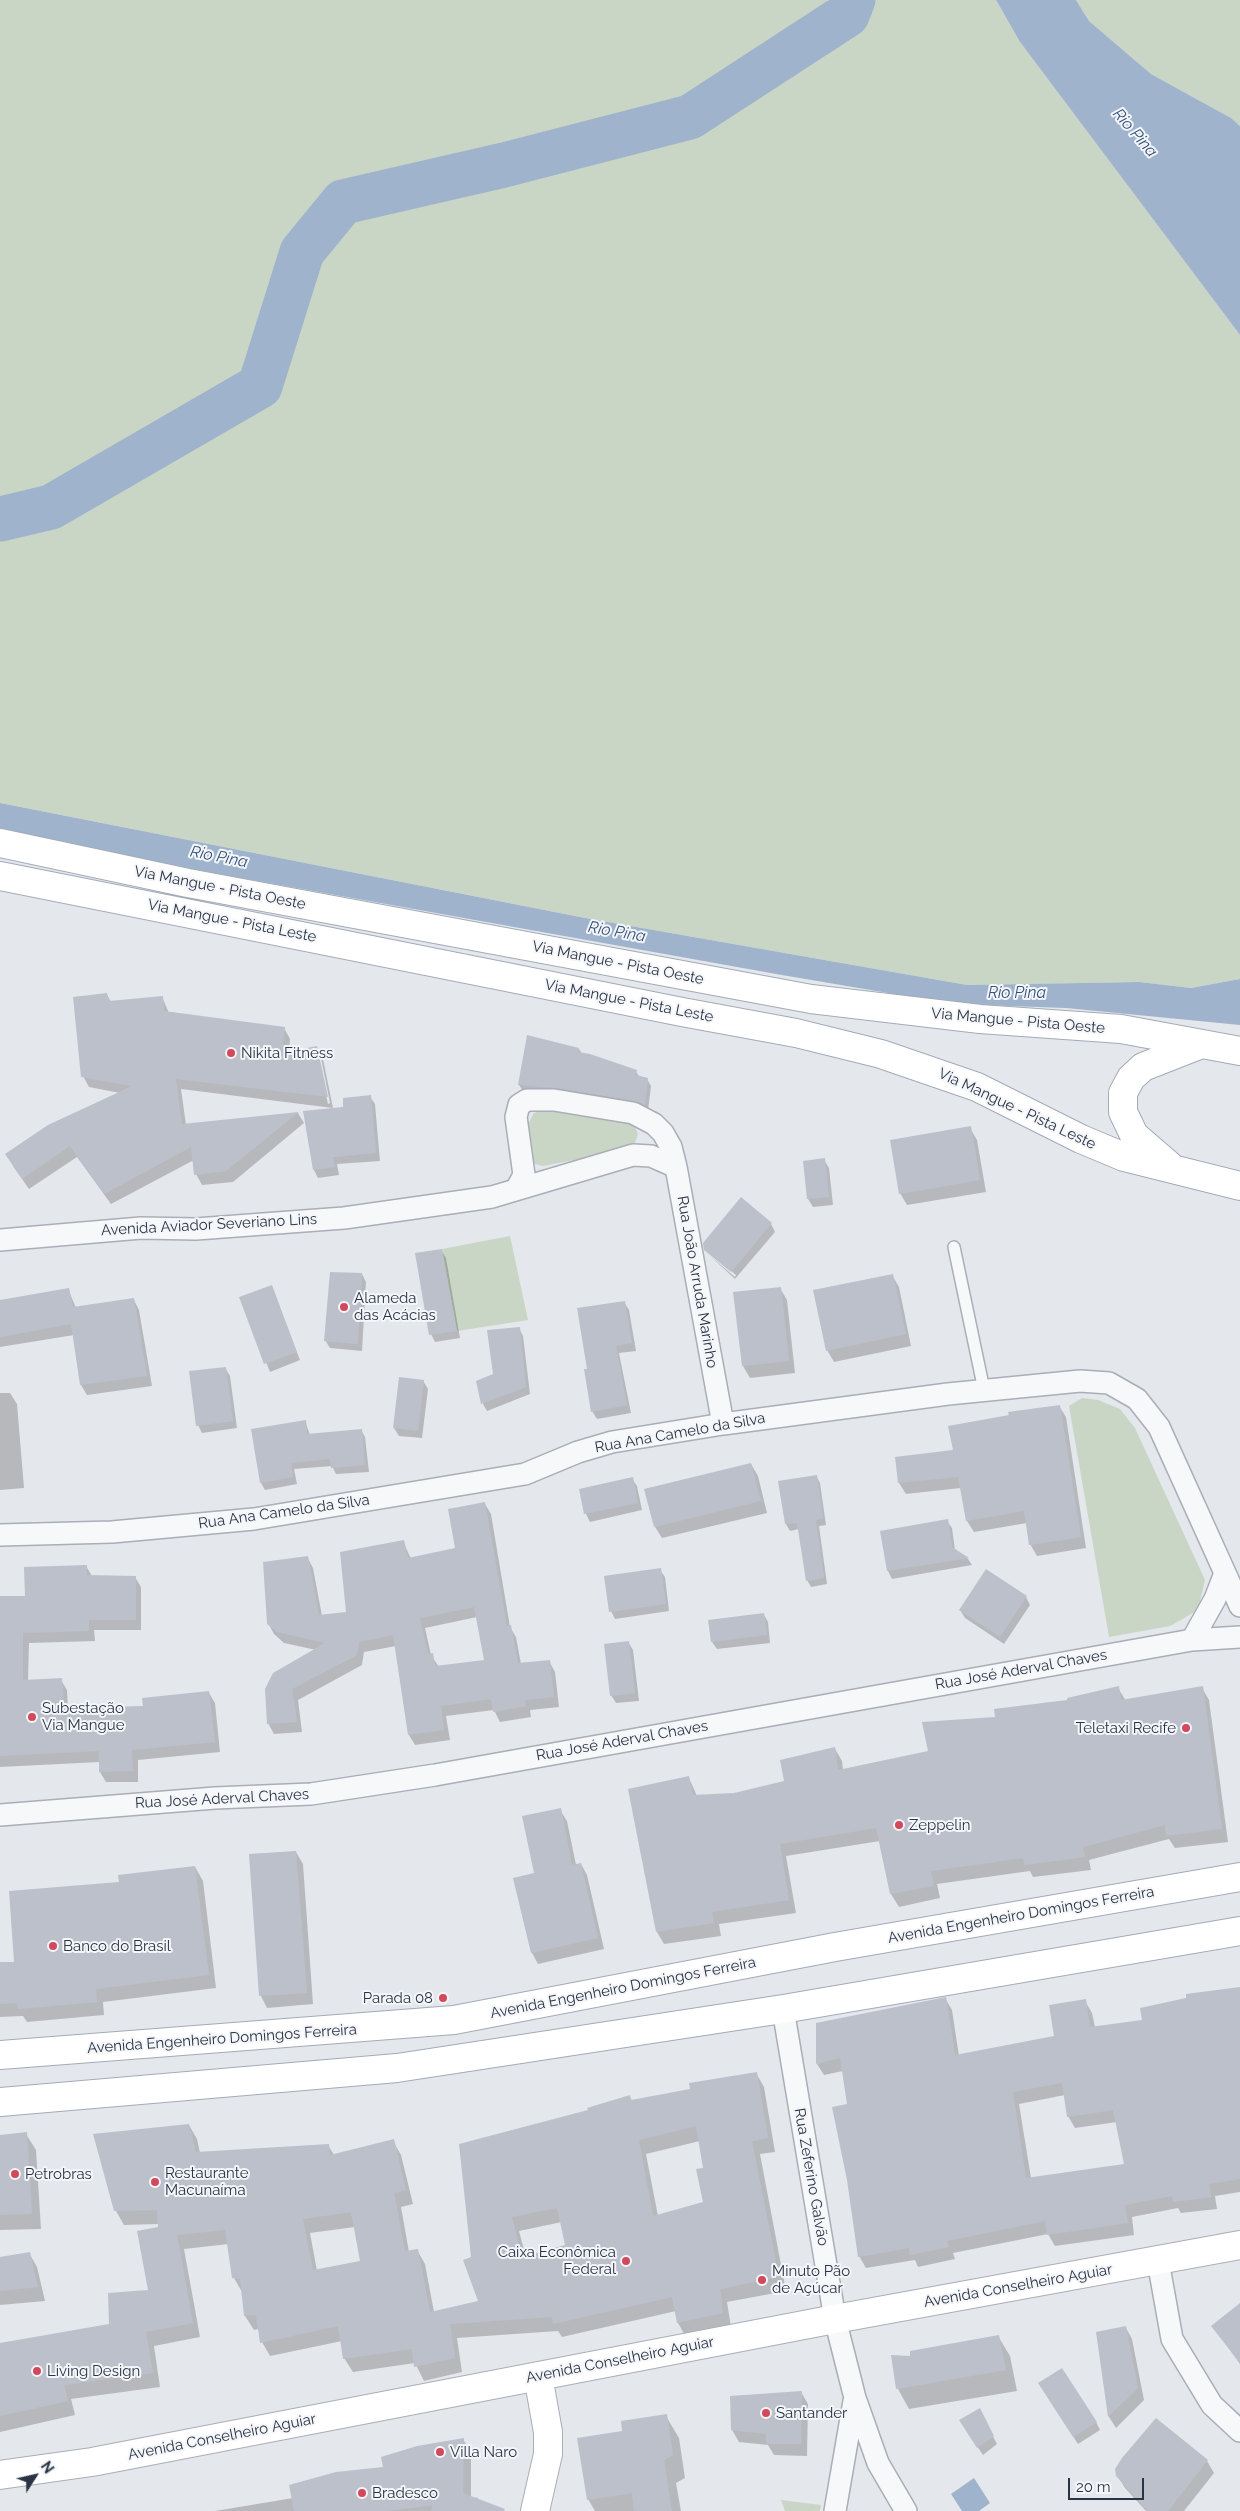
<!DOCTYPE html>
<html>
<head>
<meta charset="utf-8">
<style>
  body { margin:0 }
  #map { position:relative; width:1240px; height:2511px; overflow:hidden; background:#e4e7ec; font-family:Raleway,sans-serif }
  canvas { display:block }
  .north { position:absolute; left:10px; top:2451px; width:50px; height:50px; -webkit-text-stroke:4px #f4f6f9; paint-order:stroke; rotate:55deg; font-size:14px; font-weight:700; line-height:20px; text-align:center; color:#2b3445 }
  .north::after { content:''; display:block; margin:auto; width:18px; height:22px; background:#2b3445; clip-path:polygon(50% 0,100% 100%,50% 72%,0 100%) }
  .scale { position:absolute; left:1068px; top:2478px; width:76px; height:22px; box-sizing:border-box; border:2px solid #2b3445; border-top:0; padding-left:6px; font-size:15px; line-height:18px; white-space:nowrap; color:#2b3445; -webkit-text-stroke:4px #f4f6f9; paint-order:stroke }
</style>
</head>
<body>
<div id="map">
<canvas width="1240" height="2511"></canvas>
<div class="north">N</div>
<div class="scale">20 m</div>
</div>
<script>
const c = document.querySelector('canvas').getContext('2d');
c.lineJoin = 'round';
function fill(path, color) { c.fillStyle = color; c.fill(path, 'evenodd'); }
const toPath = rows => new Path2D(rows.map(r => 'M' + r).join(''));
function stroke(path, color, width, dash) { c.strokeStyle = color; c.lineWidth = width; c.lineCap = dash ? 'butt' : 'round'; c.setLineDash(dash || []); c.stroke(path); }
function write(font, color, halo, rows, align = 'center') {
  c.font = font + ' Raleway,sans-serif'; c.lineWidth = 4; c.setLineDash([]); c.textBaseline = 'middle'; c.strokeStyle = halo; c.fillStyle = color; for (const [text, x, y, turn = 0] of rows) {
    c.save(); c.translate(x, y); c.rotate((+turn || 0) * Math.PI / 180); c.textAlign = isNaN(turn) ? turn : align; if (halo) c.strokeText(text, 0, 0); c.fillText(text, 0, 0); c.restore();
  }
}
const green = toPath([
  [0,0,996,0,1020,42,1240,335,1240,979,1191,988,1139,982,967,985,585,918,0,803],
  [1076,0,1240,0,1240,126,1231,118,1151,74,1089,21],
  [544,1110,633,1122,638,1134,634,1146,626,1150,543,1166,535,1164,529,1155,527,1139,528,1124,534,1113],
  [510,1236,528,1320,457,1331,442,1249],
  [1082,1398,1098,1400,1120,1409,1135,1428,1205,1580,1198,1610,1170,1626,1109,1637,1069,1406],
  [781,2500,821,2505,820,2511,785,2511]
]);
const water = toPath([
  [996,0,1076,0,1089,21,1151,74,1231,118,1240,126,1240,335,1020,42],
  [0,803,585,918,967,985,1139,982,1191,988,1240,979,1240,1025,1066,1008,953,1004,776,974,146,861,0,832],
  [974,2478,990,2503,979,2511,962,2511,951,2494]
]);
const shadow = toPath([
  [107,995,111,1002,162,997,169,1013,284,1028,290,1039,289,1053,316,1048,323,1059,333,1108,181,1089,186,1125,298,1113,304,1123,233,1182,202,1185,196,1174,194,1160,111,1204,77,1157,29,1189,13,1166,120,1093,89,1087,83,1076],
  [318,1058,321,1058,330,1103,328,1104],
  [579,1049,582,1054,636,1072,640,1077,647,1079,651,1086,648,1111,523,1091,519,1085],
  [370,1097,375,1104,380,1161,337,1164,339,1175,318,1178,314,1170,305,1113,344,1108],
  [970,1128,977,1140,986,1192,907,1205,900,1193],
  [824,1160,829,1168,833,1205,813,1207,808,1199],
  [771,1224,775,1232,735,1279,709,1255,735,1277,736,1275,705,1249],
  [441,1250,446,1258,460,1338,435,1342,431,1334],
  [362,1274,366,1282,362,1351,330,1348,325,1340],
  [892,1275,899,1287,911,1346,834,1362,827,1350],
  [271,1287,300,1360,270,1372,241,1298],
  [780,1288,787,1300,795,1373,750,1378,743,1366],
  [68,1289,76,1308,134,1300,139,1310,152,1386,87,1395,81,1385,74,1335,0,1347,0,1301],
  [624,1302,629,1310,636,1351,619,1353,631,1413,597,1419,592,1411,588,1370],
  [519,1328,523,1336,530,1394,487,1411,483,1404,478,1381,494,1375],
  [225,1368,230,1376,237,1428,202,1433,198,1425],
  [423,1381,428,1389,422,1438,399,1436,394,1428],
  [0,1393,10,1393,17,1404,24,1488,0,1490],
  [1059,1406,1066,1417,1086,1548,1037,1556,1030,1544,1027,1523,974,1532,967,1521,961,1488,906,1494,899,1483,896,1458,954,1451],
  [305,1421,310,1435,361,1430,365,1437,369,1472,336,1474,332,1466,294,1469,297,1484,265,1490,261,1483,252,1430],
  [751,1464,758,1476,767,1513,662,1538,655,1527],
  [816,1476,820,1483,826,1525,819,1526,827,1584,811,1587,807,1580,799,1529,790,1531,786,1524,780,1482],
  [632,1479,637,1486,642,1510,590,1522,586,1514,580,1490],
  [485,1504,491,1514,510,1627,516,1637,521,1664,549,1661,555,1672,559,1707,530,1710,531,1717,500,1722,494,1710,446,1716,450,1740,415,1745,409,1735,396,1646,364,1652,362,1665,298,1700,302,1732,274,1734,268,1723,316,1650,284,1643,274,1634,268,1623,307,1557,313,1568,322,1616,347,1613,403,1541,411,1559,456,1549],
  [477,1617,485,1661,439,1667,431,1655,425,1628],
  [947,1521,952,1528,955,1550,968,1559,972,1565,892,1579,888,1571,881,1532],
  [86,1566,92,1576,135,1577,141,1587,141,1630,94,1630,95,1641,29,1643,28,1681,61,1680,67,1690,68,1709,144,1707,209,1693,215,1703,220,1752,138,1760,138,1782,106,1782,100,1772,100,1762,0,1767,0,1597,27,1597],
  [660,1570,665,1577,669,1611,615,1619,611,1611],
  [1026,1597,1030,1605,1004,1644,965,1618,960,1610],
  [764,1615,768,1622,770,1643,717,1649,712,1642],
  [628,1642,633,1650,639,1701,616,1703,611,1695],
  [1118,1688,1126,1701,1202,1688,1209,1700,1228,1842,1175,1848,1169,1839,1089,1860,1091,1870,1033,1877,1030,1871,937,1884,940,1898,899,1907,891,1894,880,1841,786,1856,796,1913,719,1924,721,1936,664,1944,657,1932,689,1778,697,1796,735,1794,786,1782,835,1749,842,1761,843,1770,930,1752,997,1719],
  [560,1810,567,1821,576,1865,581,1864,587,1875,604,1949,538,1964,532,1953,515,1879,536,1874],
  [296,1852,303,1864,313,2004,267,2008,261,1996,250,1855],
  [195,1867,203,1881,216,1988,103,2002,104,2015,27,2022,23,2016,0,2017,0,1964,17,1977,120,1883],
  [1240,1988,1240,2192,1215,2196,1217,2209,1181,2213,1178,2208,1132,2217,1134,2235,1055,2246,1048,2234,953,2253,955,2259,918,2267,915,2260,866,2268,859,2256,848,2105,843,2071,824,2075,817,2064,945,1998,952,2010,959,2056,1055,2037,1085,2001,1092,2013,1095,2027,1144,2021],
  [1065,2095,1068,2116,1075,2128,1117,2122,1125,2165,1031,2178,1019,2104],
  [756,2073,764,2087,775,2152,760,2154,786,2291,727,2302,731,2327,686,2337,678,2323,676,2311,562,2337,558,2331,457,2338,462,2372,424,2381,415,2363,353,2372,344,2358,342,2341,270,2356,262,2342,259,2329,254,2330,245,2316,242,2292,234,2278,229,2244,184,2249,200,2337,154,2346,160,2387,71,2399,75,2415,0,2432,0,2344,110,2325,149,2292,159,2224,124,2225,116,2211,95,2135,189,2125,197,2139,200,2153,328,2145,334,2155,393,2141,401,2155,413,2204,401,2207,409,2252,417,2250,425,2264,434,2312,480,2302,472,2258,589,2111,630,2097,632,2101,691,2090],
  [700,2141,704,2169,704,2203,658,2216,646,2154],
  [562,2222,567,2246,526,2257,519,2231],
  [355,2227,361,2262,317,2271,310,2233],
  [26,2134,36,2150,41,2229,0,2230,0,2136],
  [29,2253,37,2267,45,2301,0,2305,0,2258],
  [1240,2305,1240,2364,1213,2326],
  [1126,2328,1132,2339,1144,2400,1116,2428,1109,2417,1098,2333],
  [998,2336,1010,2356,1017,2391,909,2409,898,2389,912,2358],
  [1044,2391,1096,2422,1100,2430,1078,2444],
  [801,2392,808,2404,807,2456,774,2455,768,2445,739,2442,732,2430],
  [666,2416,679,2438,685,2478,676,2483,681,2511,595,2511,588,2499,624,2432],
  [983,2418,997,2444,983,2455,965,2428],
  [463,2439,471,2453,471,2497,474,2499,477,2497,485,2511,215,2511,293,2498,385,2468],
  [1207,2461,1214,2473,1184,2511,1146,2511,1125,2488,1117,2475]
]);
const river = toPath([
  [0,519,51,507,260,386,302,252,343,202,504,165,690,117,847,15,853,0]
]);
const building = toPath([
  [107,993,109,1001,163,996,164,1011,285,1027,282,1053,317,1046,328,1097,176,1079,182,1124,299,1112,226,1171,194,1175,191,1147,104,1194,70,1146,22,1179,5,1154,48,1125,132,1086,81,1077,73,997],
  [527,1035,579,1048,578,1052,590,1054,637,1070,636,1075,648,1078,645,1105,635,1101,556,1088,518,1085],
  [371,1095,376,1153,333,1157,335,1167,313,1170,303,1111,343,1107,343,1098],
  [971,1126,980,1180,899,1194,890,1140],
  [825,1158,829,1197,807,1199,803,1161],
  [741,1197,772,1223,731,1272,704,1250,703,1243],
  [442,1249,457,1331,429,1335,415,1253],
  [330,1272,362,1273,358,1344,324,1341],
  [893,1274,906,1334,826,1351,813,1290],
  [272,1285,297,1352,264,1364,239,1297],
  [781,1287,789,1361,742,1366,733,1292],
  [69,1288,73,1307,134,1298,147,1376,80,1385,71,1324,0,1337,0,1300],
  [625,1301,632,1343,616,1346,627,1405,591,1412,584,1369,587,1369,577,1308],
  [520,1327,526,1387,481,1404,476,1381,493,1374,487,1330],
  [226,1367,233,1421,196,1426,189,1371],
  [399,1377,424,1380,418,1431,393,1428],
  [1060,1405,1081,1537,1029,1545,1024,1511,966,1521,958,1477,898,1483,895,1457,953,1450,948,1426,1009,1415,1008,1412],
  [306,1420,307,1434,362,1429,365,1465,331,1468,330,1459,291,1463,293,1477,260,1483,251,1429],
  [751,1463,761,1501,654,1527,644,1489],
  [817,1475,823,1518,816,1520,824,1578,806,1581,797,1523,785,1524,778,1481],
  [633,1477,638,1503,584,1514,579,1489],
  [485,1502,507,1626,511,1625,518,1663,550,1660,554,1697,525,1700,526,1706,493,1712,491,1699,441,1706,444,1730,408,1735,393,1635,359,1642,357,1655,292,1689,297,1722,267,1724,265,1689,273,1673,325,1643,277,1632,267,1624,263,1562,308,1556,319,1615,346,1612,340,1552,404,1540,408,1558,455,1548,448,1509],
  [474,1607,484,1660,435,1666,433,1653,428,1654,420,1618],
  [948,1519,952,1547,969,1558,887,1571,880,1531],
  [87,1565,87,1575,136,1576,136,1620,89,1620,89,1631,23,1633,23,1680,62,1678,64,1708,143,1706,142,1698,209,1691,215,1742,132,1750,133,1771,99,1772,99,1751,0,1756,0,1596,25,1596,24,1567],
  [661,1568,666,1604,609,1612,604,1576],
  [986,1569,1027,1596,1000,1637,959,1610],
  [764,1613,767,1635,711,1642,708,1620],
  [629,1641,635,1693,610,1696,604,1644],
  [1119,1686,1121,1700,1203,1686,1222,1829,1166,1836,1165,1825,1083,1847,1085,1857,1025,1865,1023,1858,931,1871,934,1886,890,1894,876,1828,780,1844,789,1900,712,1912,714,1923,656,1932,628,1789,689,1776,693,1795,734,1793,784,1781,780,1760,835,1747,838,1770,928,1751,922,1722,995,1717,994,1709,1067,1700,1067,1698],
  [561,1808,572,1865,581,1863,598,1938,531,1953,513,1878,534,1873,522,1816],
  [296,1851,307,1993,259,1996,249,1854],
  [195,1866,209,1975,96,1989,97,2002,18,2009,17,2003,0,2004,0,1962,14,1962,9,1891,119,1882,118,1875],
  [1240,1987,1240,2179,1209,2184,1211,2197,1173,2202,1172,2196,1125,2205,1128,2223,1047,2235,1045,2221,947,2241,949,2247,910,2255,909,2248,858,2257,847,2180,832,2107,847,2104,840,2058,816,2064,816,2023,946,1997,955,2055,1054,2036,1049,2005,1086,1999,1090,2027,1142,2020,1140,2008,1186,1998,1186,1994],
  [1062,2083,1067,2117,1113,2110,1124,2164,1026,2178,1013,2092],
  [757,2072,768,2138,752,2141,779,2277,720,2289,723,2313,677,2323,672,2297,553,2324,552,2317,450,2324,455,2358,414,2367,412,2349,343,2359,338,2326,260,2343,256,2315,244,2316,240,2279,232,2278,225,2230,177,2235,193,2323,146,2332,153,2373,64,2385,68,2401,0,2416,0,2343,109,2324,108,2293,148,2290,137,2231,158,2227,157,2210,114,2211,93,2134,189,2124,196,2152,329,2144,330,2155,394,2139,406,2190,394,2193,405,2251,418,2249,430,2312,478,2301,463,2260,471,2257,459,2144,588,2110,587,2108,630,2095,631,2100,690,2089,689,2083],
  [696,2126,703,2168,696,2169,703,2202,653,2216,639,2140],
  [557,2208,565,2245,522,2257,512,2217],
  [351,2212,360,2261,313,2270,303,2219],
  [27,2132,32,2214,0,2215,0,2135],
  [30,2252,38,2287,0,2291,0,2257],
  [1240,2303,1240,2363,1211,2326],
  [1126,2326,1138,2388,1108,2417,1096,2332],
  [999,2335,1006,2370,896,2389,891,2355,910,2356,910,2351],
  [1062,2368,1097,2422,1073,2437,1038,2383],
  [802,2391,801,2444,766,2444,766,2434,731,2430,730,2396],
  [980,2408,994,2436,977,2448,959,2420],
  [667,2414,673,2455,664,2460,672,2511,634,2511,632,2493,587,2500,577,2438,622,2431,621,2421],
  [1156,2418,1208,2460,1168,2511,1148,2511,1116,2476,1115,2469,1122,2458],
  [464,2438,463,2493,505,2509,504,2511,431,2511,433,2505,388,2511,294,2511,289,2485,336,2472,383,2467,381,2457,417,2446]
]);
const service = toPath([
  [954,1247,984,1390]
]);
const minor = toPath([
  [517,1188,524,1175,516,1117,519,1105,527,1100,554,1100,633,1113,654,1124,663,1133,671,1147,676,1167],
  [0,1240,141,1228,196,1229,344,1218,492,1197,633,1155,651,1156,676,1167,723,1424],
  [0,1535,112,1532,254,1519,525,1474,578,1452,612,1442,723,1424,948,1394,1080,1381,1109,1383,1137,1399,1159,1427,1240,1606],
  [1192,1640,1215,1599,1225,1573],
  [0,1815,215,1798,311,1794,435,1775,1192,1640,1240,1637],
  [783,2009,835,2319,855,2398,878,2463,906,2511],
  [1158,2261,1172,2339,1212,2405,1240,2431],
  [835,2511,854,2401]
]);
const secondary = toPath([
  [0,2475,92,2462,835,2319,1240,2245],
  [535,2511,548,2454,548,2432,538,2376]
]);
const primary = toPath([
  [0,843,188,883,811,999,980,1019,1121,1029,1240,1051],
  [0,876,682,1012,796,1033,881,1054,977,1087,1081,1139,1124,1157,1240,1186],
  [1170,1166,1134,1135,1123,1112,1123,1093,1131,1078,1143,1067,1199,1045],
  [0,2055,454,2020,835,1947,1240,1877],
  [0,2102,397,2068,783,2009,1240,1931]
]);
const markers = [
  [231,1053,5,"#d1495b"],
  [344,1307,5,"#d1495b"],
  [32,1717,5,"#d1495b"],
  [1186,1728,5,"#d1495b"],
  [899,1825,5,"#d1495b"],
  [53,1946,5,"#d1495b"],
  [443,1998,5,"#d1495b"],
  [15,2174,5,"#d1495b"],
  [155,2182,5,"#d1495b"],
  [626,2261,5,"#d1495b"],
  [762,2280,5,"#d1495b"],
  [37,2371,5,"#d1495b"],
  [766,2413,5,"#d1495b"],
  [440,2452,5,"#d1495b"],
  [362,2493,5,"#d1495b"]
];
const streetNames = [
  ["Via Mangue - Pista Oeste",220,888,11],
  ["Via Mangue - Pista Leste",232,921,11],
  ["Via Mangue - Pista Oeste",618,963,11],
  ["Via Mangue - Pista Leste",629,1001,11],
  ["Via Mangue - Pista Oeste",1018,1021,5],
  ["Via Mangue - Pista Leste",1017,1109,25],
  ["Avenida Aviador Severiano Lins",209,1225,-3],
  ["Rua João Arruda Marinho",697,1282,80],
  ["Rua Ana Camelo da Silva",680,1433,-10],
  ["Rua Ana Camelo da Silva",284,1512,-8],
  ["Rua José Aderval Chaves",1021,1670,-10],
  ["Rua José Aderval Chaves",622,1741,-10],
  ["Rua José Aderval Chaves",222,1799,-3],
  ["Avenida Engenheiro Domingos Ferreira",1021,1915,-10],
  ["Avenida Engenheiro Domingos Ferreira",623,1988,-11],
  ["Avenida Engenheiro Domingos Ferreira",222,2039,-4],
  ["Rua Zeferino Galvão",811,2177,80],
  ["Avenida Conselheiro Aguiar",1018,2286,-10],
  ["Avenida Conselheiro Aguiar",620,2360,-11],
  ["Avenida Conselheiro Aguiar",222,2437,-11]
];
const poiNames = [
  ["Nikita Fitness",241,1053],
  ["Alameda",354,1298],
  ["das Acácias",354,1315],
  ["Subestação",42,1708],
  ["Via Mangue",42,1725],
  ["Teletaxi Recife",1176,1728,"right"],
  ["Zeppelin",909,1825],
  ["Banco do Brasil",63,1946],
  ["Parada 08",433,1998,"right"],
  ["Restaurante",165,2173],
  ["Macunaíma",165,2190],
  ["Petrobras",25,2174],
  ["Caixa Econômica",616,2252,"right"],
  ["Federal",616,2269,"right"],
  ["Minuto Pão",772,2271],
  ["de Açúcar",772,2288],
  ["Living Design",47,2371],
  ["Santander",776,2413],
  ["Villa Naro",450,2452],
  ["Bradesco",372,2493]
];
const waterNames = [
  ["Rio Pina",1135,133,49],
  ["Rio Pina",219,857,11],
  ["Rio Pina",617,932,10],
  ["Rio Pina",1017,993]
];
fill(green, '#c9d6c5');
fill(water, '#9fb4cc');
fill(shadow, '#0003');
stroke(river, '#9fb4cc', 45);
fill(building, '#bbc0ca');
stroke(service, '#a9aeb7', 14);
stroke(minor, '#a9aeb7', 24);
stroke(secondary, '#a9aeb7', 30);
stroke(primary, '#a3abb8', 30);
stroke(service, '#f7f8fa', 11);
stroke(minor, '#f7f8fa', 21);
stroke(secondary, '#fff', 28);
stroke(primary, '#fff', 28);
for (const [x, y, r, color] of markers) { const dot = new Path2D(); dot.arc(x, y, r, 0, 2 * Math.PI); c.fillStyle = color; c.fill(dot); stroke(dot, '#f4f6f9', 2); }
write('15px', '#2b3445', '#f4f6f9', streetNames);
write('15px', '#2b3445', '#f4f6f9', poiNames, 'left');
write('italic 16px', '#34527a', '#f4f6f9', waterNames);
</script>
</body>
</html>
